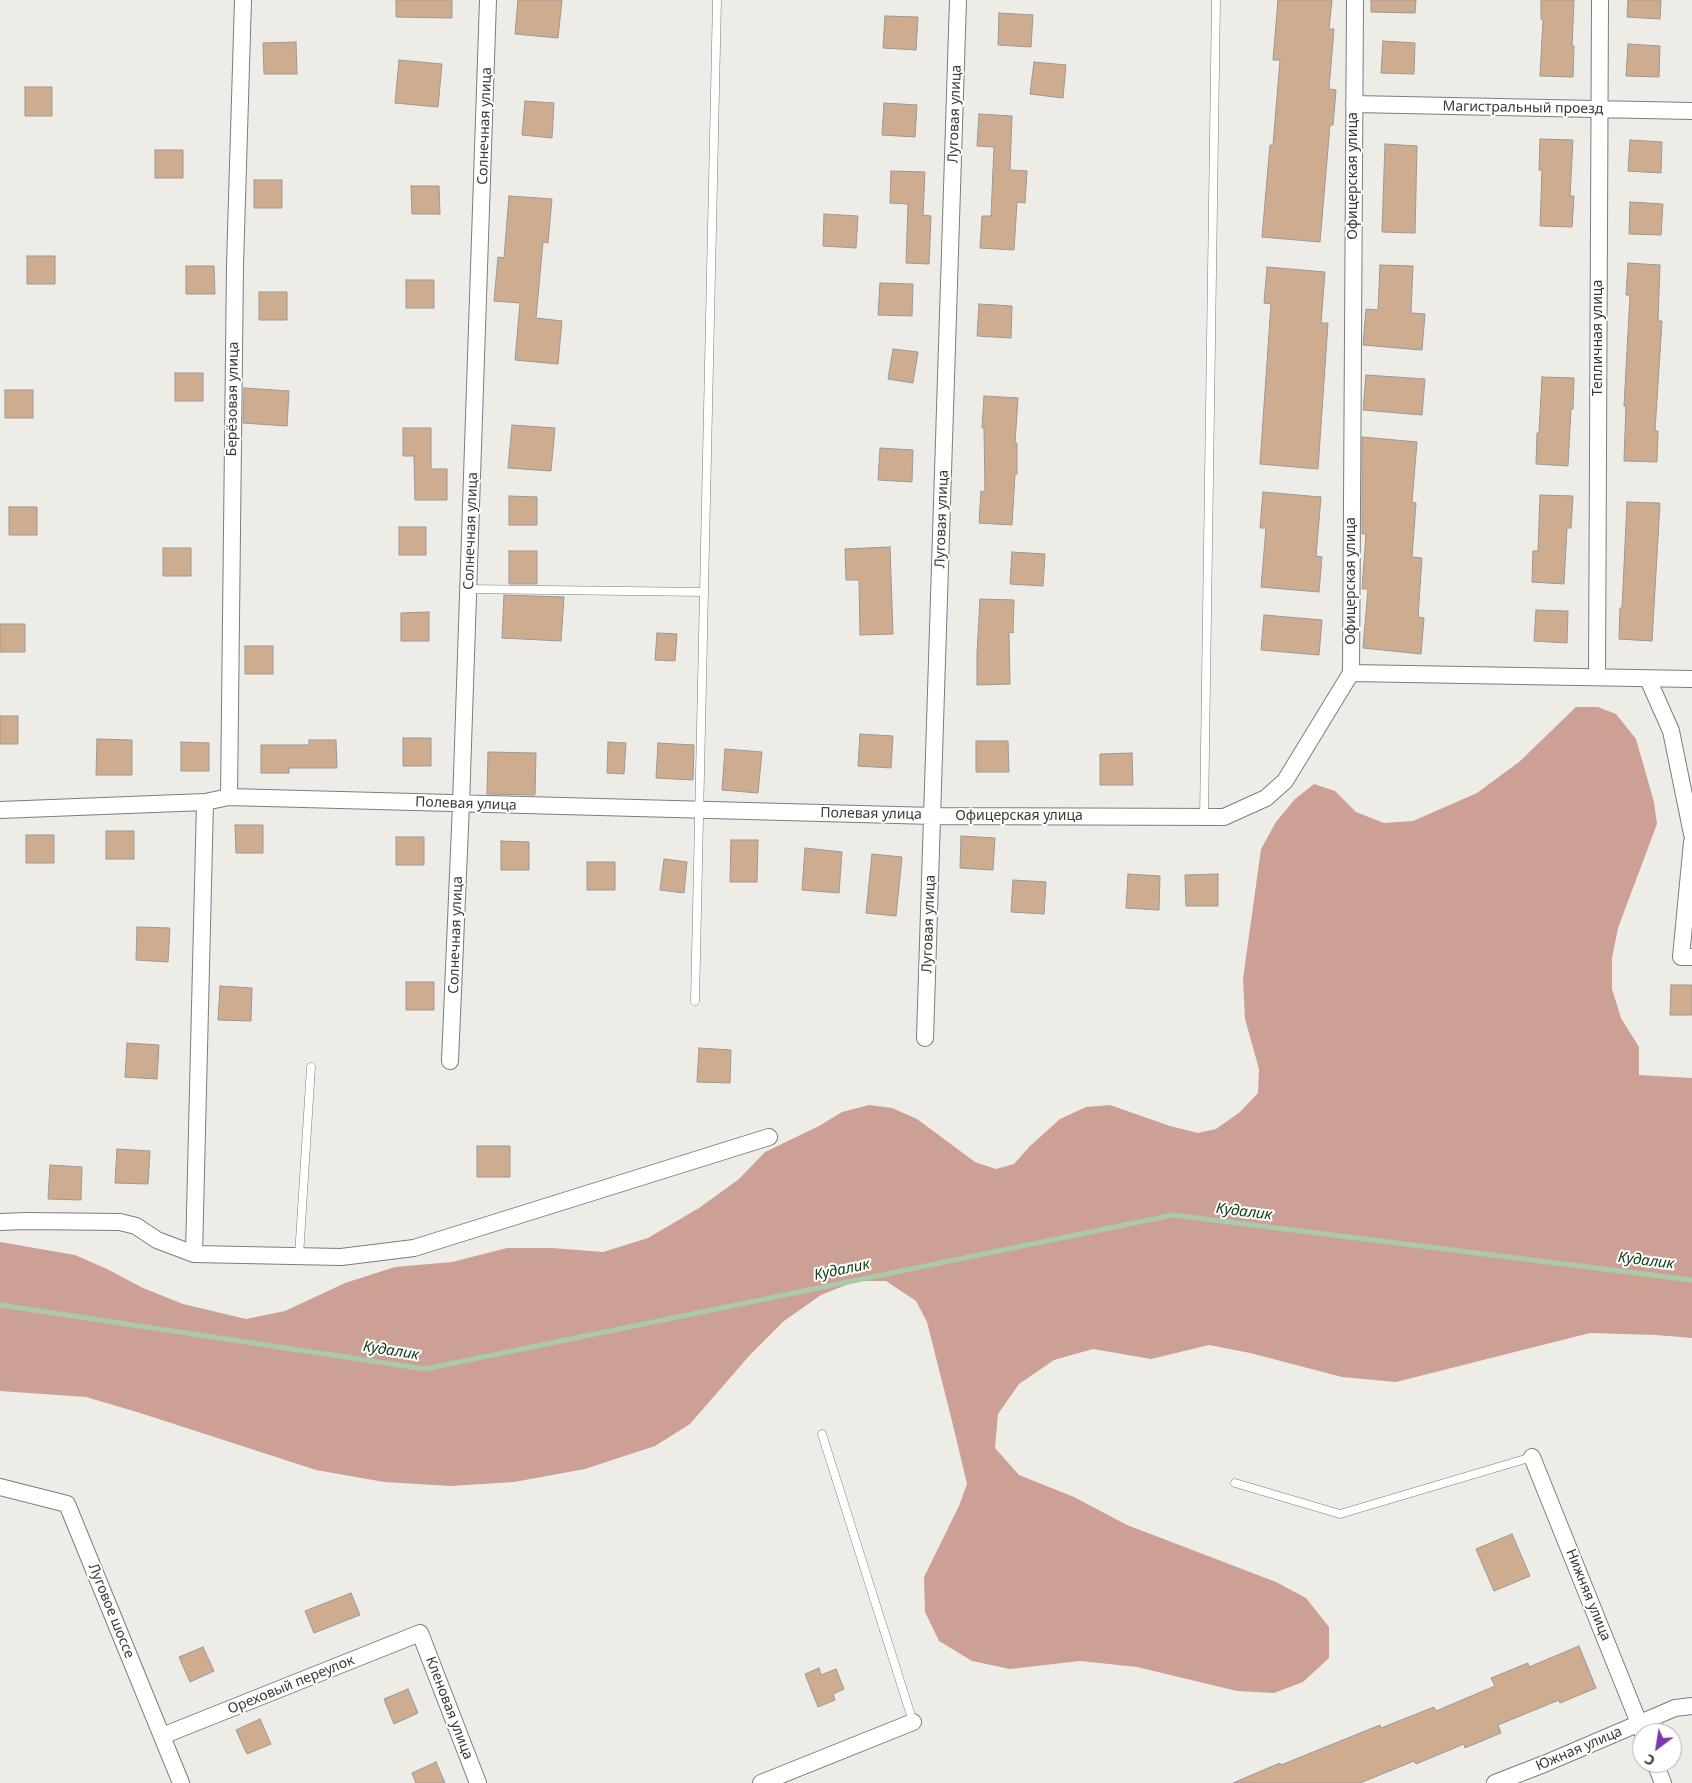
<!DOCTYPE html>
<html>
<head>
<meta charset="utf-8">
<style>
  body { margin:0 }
  #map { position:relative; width:1692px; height:1783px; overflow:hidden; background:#eeece7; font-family:"Noto Sans",sans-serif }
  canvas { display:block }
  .north { position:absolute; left:1632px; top:1723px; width:50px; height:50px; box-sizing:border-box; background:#fff; border:1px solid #b0b0af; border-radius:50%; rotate:211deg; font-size:14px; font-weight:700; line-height:20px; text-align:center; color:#3a3937 }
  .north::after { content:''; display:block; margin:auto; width:18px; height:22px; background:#7e38ab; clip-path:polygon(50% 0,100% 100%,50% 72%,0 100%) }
</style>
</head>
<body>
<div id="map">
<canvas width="1692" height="1783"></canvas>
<div class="north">С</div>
</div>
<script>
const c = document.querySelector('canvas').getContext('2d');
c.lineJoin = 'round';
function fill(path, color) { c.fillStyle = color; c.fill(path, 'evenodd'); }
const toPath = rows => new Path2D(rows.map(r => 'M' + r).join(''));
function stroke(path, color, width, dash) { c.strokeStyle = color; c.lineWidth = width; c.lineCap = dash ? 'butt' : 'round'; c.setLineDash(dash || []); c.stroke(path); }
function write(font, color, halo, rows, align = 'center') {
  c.font = font + ' "Noto Sans",sans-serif'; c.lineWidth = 4; c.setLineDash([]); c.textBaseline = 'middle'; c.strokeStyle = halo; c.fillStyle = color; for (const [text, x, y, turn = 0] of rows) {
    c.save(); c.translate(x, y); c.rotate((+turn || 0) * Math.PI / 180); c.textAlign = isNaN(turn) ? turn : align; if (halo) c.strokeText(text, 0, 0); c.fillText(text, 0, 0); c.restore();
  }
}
const forest = toPath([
  [1576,707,1598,707,1616,714,1636,739,1654,802,1657,824,1618,928,1612,958,1612,989,1621,1018,1639,1047,1639,1075,1692,1078,1692,1338,1656,1335,1590,1333,1396,1382,1342,1377,1250,1353,1209,1345,1151,1359,1093,1349,1054,1360,1019,1384,998,1414,995,1448,1019,1475,1074,1497,1127,1525,1276,1582,1306,1598,1329,1627,1329,1658,1303,1682,1274,1693,1237,1691,1137,1667,1080,1661,1010,1669,972,1661,939,1641,925,1612,924,1577,959,1506,967,1484,952,1421,927,1322,916,1301,886,1281,856,1281,821,1295,784,1321,749,1356,690,1424,655,1446,585,1469,514,1482,451,1486,384,1482,316,1470,137,1412,86,1397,0,1391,0,1242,75,1255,107,1269,143,1288,183,1304,246,1319,285,1311,345,1283,395,1267,452,1262,507,1248,552,1248,603,1252,648,1238,699,1208,739,1179,765,1152,819,1126,842,1112,869,1105,892,1108,917,1119,975,1162,996,1169,1014,1164,1030,1146,1060,1119,1086,1107,1110,1105,1170,1126,1198,1133,1216,1129,1240,1112,1258,1093,1259,1069,1245,1019,1243,979,1261,849,1276,822,1295,799,1314,784,1335,791,1356,812,1384,823,1413,821,1477,793,1519,762]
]);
const stream = toPath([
  [0,1305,425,1369,1173,1215,1692,1280]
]);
const building = toPath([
  [396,0,452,0,452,18,396,17,396,0],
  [518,0,562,0,558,38,515,34,518,0],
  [1278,0,1332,0,1329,29,1334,29,1329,89,1336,90,1333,125,1330,125,1320,242,1262,237,1270,145,1273,145,1280,60,1273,60,1278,0],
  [1371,0,1416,0,1415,13,1371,12,1371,0],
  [1541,0,1574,0,1572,46,1574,46,1573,77,1540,76,1543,20,1541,19,1541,0],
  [1628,0,1661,0,1660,19,1627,17,1628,0],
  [999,13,1033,15,1031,47,998,45,999,13],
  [885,16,918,17,916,50,883,48,885,16],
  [1383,41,1415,43,1414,74,1381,73,1383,41],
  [296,42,297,74,264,74,263,43,296,42],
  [1628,44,1660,46,1659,77,1626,76,1628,44],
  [399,60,442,64,438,107,395,103,399,60],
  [1034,62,1066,65,1063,98,1030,94,1034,62],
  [25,87,52,87,52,116,25,116,25,87],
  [525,101,554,103,552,138,522,135,525,101],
  [884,103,917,105,915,137,882,135,884,103],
  [979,114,1012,116,1010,170,1027,171,1025,203,1017,202,1014,250,980,248,982,216,991,216,994,147,977,146,979,114],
  [1540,139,1573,140,1570,196,1574,196,1572,227,1540,226,1542,170,1539,170,1540,139],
  [1630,140,1662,142,1661,173,1628,171,1630,140],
  [1385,144,1417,146,1415,233,1382,232,1385,144],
  [155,150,183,150,183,178,155,178,155,150],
  [891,171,925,172,923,215,931,216,929,264,906,263,908,204,890,203,891,171],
  [254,180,282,180,282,208,254,208,254,180],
  [411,186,439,186,440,214,412,214,411,186],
  [509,196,552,199,548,243,543,242,536,318,562,321,558,364,515,360,520,303,494,301,498,257,504,258,509,196],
  [1630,202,1663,204,1661,235,1629,234,1630,202],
  [824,214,858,216,856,248,823,246,824,214],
  [27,256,55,256,55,284,27,284,27,256],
  [1628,263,1660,265,1658,321,1662,321,1655,431,1658,431,1657,462,1624,461,1626,406,1624,406,1630,295,1626,295,1628,263],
  [1380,265,1413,266,1411,313,1425,314,1422,350,1363,345,1366,309,1378,310,1380,265],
  [186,266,214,266,215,294,186,294,186,266],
  [1267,267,1325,272,1321,323,1328,323,1318,469,1260,464,1271,304,1264,303,1267,267],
  [406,280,434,280,434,308,406,308,406,280],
  [880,283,913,284,912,316,878,315,880,283],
  [259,292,287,292,287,320,259,320,259,292],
  [979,304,1012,306,1011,338,977,336,979,304],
  [893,349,918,352,913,383,888,379,893,349],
  [175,373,203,373,203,401,175,401,175,373],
  [1366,375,1425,379,1422,415,1363,410,1366,375],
  [1542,377,1574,378,1573,409,1571,409,1568,466,1536,464,1537,433,1539,433,1542,377],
  [244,388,289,391,287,426,243,423,244,388],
  [5,390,33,390,33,418,5,418,5,390],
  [984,396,1018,398,1015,443,1017,443,1017,474,1015,474,1012,525,979,523,981,491,985,492,984,428,982,428,984,396],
  [512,425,555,428,551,471,508,468,512,425],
  [403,428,431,428,431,469,447,469,447,500,415,500,414,456,403,456,403,428],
  [1362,437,1417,442,1412,502,1416,503,1412,557,1422,558,1418,617,1424,618,1421,654,1363,648,1368,589,1362,589,1366,534,1362,534,1362,437],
  [880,448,913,450,912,482,878,480,880,448],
  [1263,492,1321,497,1316,556,1322,557,1319,592,1261,587,1266,528,1260,528,1263,492],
  [1540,495,1573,496,1571,528,1567,528,1564,584,1532,582,1533,551,1538,551,1540,495],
  [509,496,537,497,537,525,509,525,509,496],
  [1627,502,1660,503,1652,641,1619,639,1620,608,1622,608,1627,502],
  [9,507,37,507,37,535,9,535,9,507],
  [399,527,426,527,426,555,399,555,399,527],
  [890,547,893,634,860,635,859,580,846,580,845,549,890,547],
  [163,548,191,548,191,576,163,576,163,548],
  [509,551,537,551,537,584,509,584,509,551],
  [1012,552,1045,554,1043,586,1010,584,1012,552],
  [504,595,564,597,561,641,502,638,504,595],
  [980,599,1014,600,1013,633,1009,632,1010,684,977,685,977,653,980,599],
  [1536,610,1568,611,1567,643,1534,641,1536,610],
  [429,612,429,641,401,641,401,613,429,612],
  [1264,615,1322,620,1319,655,1261,650,1264,615],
  [0,624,25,624,25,652,0,652,0,624],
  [657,633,677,634,675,661,655,660,657,633],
  [245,646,273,646,273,674,245,674,245,646],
  [0,716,18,716,18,744,0,744,0,716],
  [860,734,893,736,891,768,858,766,860,734],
  [403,738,431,738,431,766,403,766,403,738],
  [97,739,132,740,132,775,96,775,97,739],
  [309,740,336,740,337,768,289,768,289,773,261,773,261,745,309,745,309,740],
  [976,741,1008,741,1009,772,976,772,976,741],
  [181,742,209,743,209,771,181,771,181,742],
  [608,742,626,743,624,774,607,773,608,742],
  [658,743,694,745,693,780,656,778,658,743],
  [725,749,762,752,758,793,722,790,725,749],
  [488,752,536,753,535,795,487,794,488,752],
  [1132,753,1133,785,1100,785,1100,754,1132,753],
  [235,825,263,825,263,853,236,853,235,825],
  [106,831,134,831,134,859,106,859,106,831],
  [26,835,54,835,54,863,26,863,26,835],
  [961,836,995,838,993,870,960,868,961,836],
  [396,837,424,837,424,865,396,865,396,837],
  [731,840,758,840,757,882,730,882,731,840],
  [501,841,529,842,529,870,501,870,501,841],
  [805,848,842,852,839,893,802,890,805,848],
  [872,854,902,857,896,916,866,913,872,854],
  [664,859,687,862,684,893,660,890,664,859],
  [587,862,615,862,615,890,587,890,587,862],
  [1128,874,1160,876,1159,910,1126,908,1128,874],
  [1218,874,1218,906,1186,906,1185,875,1218,874],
  [1013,880,1046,882,1044,914,1011,912,1013,880],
  [137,927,170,928,168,962,136,960,137,927],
  [406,982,434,982,434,1010,406,1010,406,982],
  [1671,985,1692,985,1692,1015,1670,1015,1671,985],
  [220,986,252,988,251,1021,218,1020,220,986],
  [127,1043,159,1045,157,1079,125,1077,127,1043],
  [699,1048,731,1050,730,1083,697,1082,699,1048],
  [477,1146,510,1146,510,1177,477,1177,477,1146],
  [117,1149,150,1151,148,1184,115,1183,117,1149],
  [50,1165,82,1167,81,1200,48,1199,50,1165],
  [1512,1534,1530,1576,1494,1591,1476,1549,1512,1534],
  [351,1593,360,1615,314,1633,305,1611,351,1593],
  [1579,1646,1596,1688,1560,1703,1559,1700,1498,1725,1501,1733,1465,1748,1464,1744,1416,1764,1414,1761,1360,1783,1233,1783,1280,1763,1281,1765,1380,1725,1381,1728,1434,1707,1436,1711,1495,1686,1491,1678,1528,1663,1529,1667,1579,1646],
  [203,1647,214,1671,190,1682,179,1657,203,1647],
  [819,1668,821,1675,836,1669,844,1689,833,1694,835,1700,818,1707,805,1674,819,1668],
  [408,1689,418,1713,394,1724,384,1699,408,1689],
  [260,1719,271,1744,247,1754,236,1730,260,1719],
  [436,1762,445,1783,416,1783,412,1773,436,1762]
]);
const lane = toPath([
  [469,589,704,592],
  [1204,817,1216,0],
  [695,1001,717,0],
  [299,1256,311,1067],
  [822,1434,913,1722],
  [1235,1483,1340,1514,1532,1457]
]);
const street = toPath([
  [1354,104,1692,111],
  [1351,673,1692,679],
  [1597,677,1600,0],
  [1648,679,1671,731,1692,834],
  [229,797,235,265,243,0],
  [0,810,205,802,229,797,933,816,1224,817,1266,798,1285,781,1351,673,1355,0],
  [1692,842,1681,957,1692,957],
  [925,1038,958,0],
  [450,1061,461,804,488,0],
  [0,1222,25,1221,120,1222,136,1226,157,1240,194,1254,341,1257,414,1248,769,1137],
  [194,1254,205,802],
  [1532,1457,1643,1733],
  [0,1487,67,1504,181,1783],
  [162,1736,420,1633,478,1783],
  [1655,1763,1663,1783],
  [761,1783,913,1722],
  [1495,1783,1544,1764,1675,1708,1692,1706]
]);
const streetNames = [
  ["Магистральный проезд",1523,108,1],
  ["Луговая улица",955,114,-88],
  ["Солнечная улица",485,126,-88],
  ["Офицерская улица",1353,176,-90],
  ["Тепличная улица",1598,338,-90],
  ["Берёзовая улица",233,399,-89],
  ["Луговая улица",942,519,-88],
  ["Солнечная улица",471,531,-88],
  ["Офицерская улица",1351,581,-90],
  ["Полевая улица",466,804,2],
  ["Полевая улица",871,814,1],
  ["Офицерская улица",1019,816],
  ["Луговая улица",929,924,-88],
  ["Солнечная улица",456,935,-88],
  ["Нижняя улица",1588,1595,68],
  ["Луговое шоссе",111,1611,68],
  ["Ореховый переулок",291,1685,-22],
  ["Кленовая улица",449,1708,69],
  ["Южная улица",1579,1749,-23]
];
const waterNames = [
  ["Кудалик",1244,1212,7],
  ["Кудалик",1646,1261,7],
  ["Кудалик",842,1270,-12],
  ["Кудалик",391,1351,9]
];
fill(forest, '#cda095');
stroke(stream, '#aacaaa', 5);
fill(building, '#ceac90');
stroke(building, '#9d9895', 1);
stroke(lane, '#7e7d78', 9);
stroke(street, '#7e7d78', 18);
stroke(lane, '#fff', 8);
stroke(street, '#fff', 16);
write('14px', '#3a3937', '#fff', streetNames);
write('italic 15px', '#114016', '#fff', waterNames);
</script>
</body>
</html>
